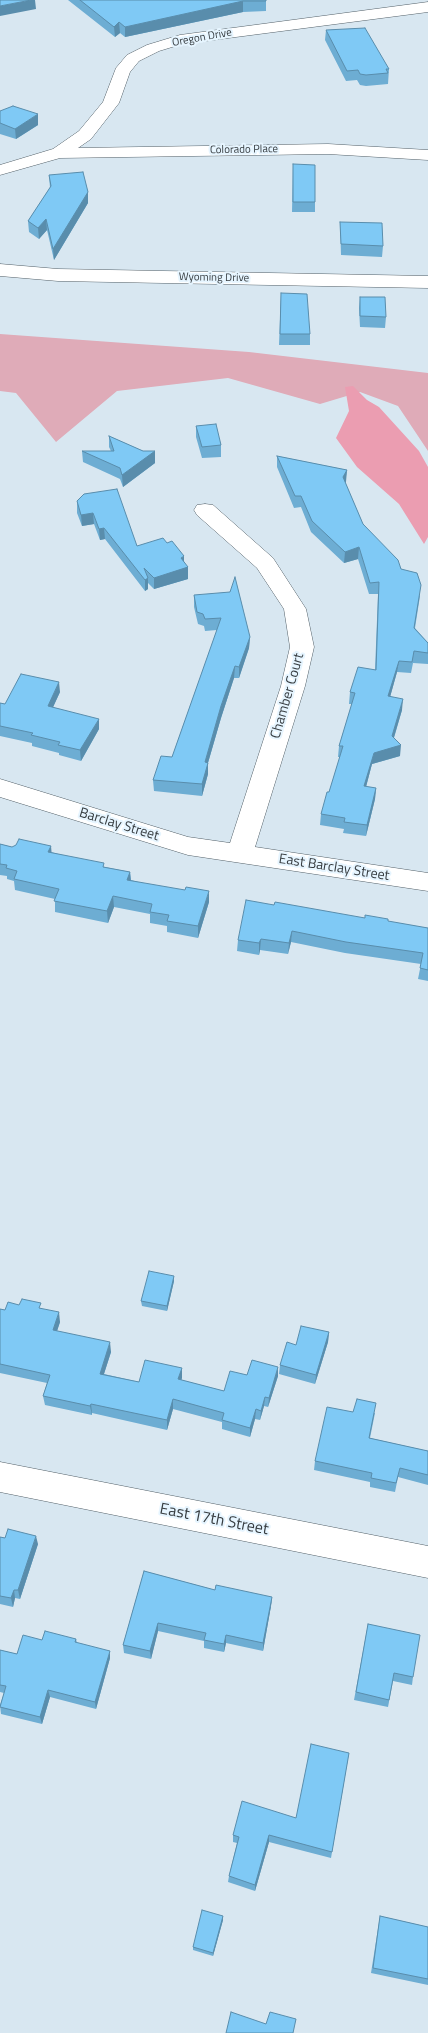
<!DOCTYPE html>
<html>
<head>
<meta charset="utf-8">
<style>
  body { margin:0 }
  canvas { display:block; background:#d8e7f1 }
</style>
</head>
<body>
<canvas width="428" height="2033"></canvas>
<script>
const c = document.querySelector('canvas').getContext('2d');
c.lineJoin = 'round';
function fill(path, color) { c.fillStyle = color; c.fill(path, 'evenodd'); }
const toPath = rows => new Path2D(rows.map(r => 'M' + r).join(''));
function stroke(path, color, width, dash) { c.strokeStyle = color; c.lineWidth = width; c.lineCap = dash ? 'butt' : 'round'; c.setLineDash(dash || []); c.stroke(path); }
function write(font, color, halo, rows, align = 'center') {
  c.font = font + ' "Titillium Web",sans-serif'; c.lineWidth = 4; c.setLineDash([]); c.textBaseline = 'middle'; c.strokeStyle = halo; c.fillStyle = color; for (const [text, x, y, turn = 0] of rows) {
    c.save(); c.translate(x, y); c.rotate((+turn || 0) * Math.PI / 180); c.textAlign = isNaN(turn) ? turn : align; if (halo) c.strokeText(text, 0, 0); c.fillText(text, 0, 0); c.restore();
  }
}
const green = toPath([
  [0,334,249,352,428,373,428,451,398,406,360,392,320,404,228,378,117,391,56,442,16,393,0,391]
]);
const water = toPath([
  [353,386,367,400,379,407,419,451,428,467,428,537,424,544,399,504,357,467,336,438,349,411,345,387]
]);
const street = toPath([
  [428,2,428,12,182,44,159,51,139,61,130,72,119,103,91,139,78,148,328,144,428,150,428,160,328,154,60,158,0,175,0,165,53,149,79,131,103,102,116,68,127,55,147,45,180,35,428,2],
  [0,264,58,269,428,276,428,288,58,281,0,276,0,264],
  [205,504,213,505,273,558,306,609,314,647,305,686,255,847,428,873,428,891,188,855,0,797,0,779,188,837,230,843,281,686,290,647,284,609,257,568,197,515,194,510,197,505,205,504],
  [0,1462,428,1546,428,1578,0,1492,0,1462]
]);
const wall = toPath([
  [68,0,266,0,266,11,243,12,125,37,120,33,115,37],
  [326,30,389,69,388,84,366,86,360,85,357,80,346,81,325,40],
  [0,111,38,125,16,139,0,134],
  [293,164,315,202,315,212,292,212],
  [49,175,88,192,88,203,54,260,47,230,39,239,29,232,28,221,50,188],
  [340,222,383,246,382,257,341,255],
  [281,293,310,334,310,345,279,345],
  [360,297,386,317,385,328,360,327,359,308],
  [196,426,221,445,221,457,202,458,196,437],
  [109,436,143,451,155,451,155,463,123,487,120,479,83,462,82,451,111,451,109,447],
  [277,456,347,470,345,483,363,524,401,569,420,596,415,628,428,643,428,664,413,663,411,673,397,672,390,697,402,710,394,738,400,756,372,764,366,787,376,788,375,799,366,836,343,833,344,829,320,825,321,814,329,792,340,757,338,757,339,746,352,704,349,704,350,692,375,670,378,594,369,594,358,559,344,563,311,532,301,507,294,508,277,467],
  [77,501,137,546,184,562,188,579,154,589,148,583,148,589,145,591,105,539,100,540,94,524,82,526,77,513],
  [194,595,250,637,249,648,239,678,234,678,221,718,208,763,208,774,202,796,154,791,153,780,172,757,217,630,205,631,204,626,198,624,194,607],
  [60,692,53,707,99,729,81,761,59,755,59,753,32,746,32,743,0,736,0,703,5,704],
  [0,844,12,847,51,846,51,852,105,867,130,872,131,880,209,902,198,938,167,932,167,926,150,923,150,914,114,907,108,923,55,912,55,899,15,890,14,881,7,879,7,876,0,875],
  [365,918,428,928,428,981,418,979,421,964,345,953,291,942,288,954,260,950,259,955,237,951,238,940],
  [174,1281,167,1311,142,1306,141,1301],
  [41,1308,60,1322,57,1331,111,1352,104,1374,139,1382,182,1368,181,1380,224,1391,247,1375,278,1376,268,1407,264,1406,260,1420,255,1419,250,1437,222,1429,222,1422,173,1409,167,1430,92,1413,92,1415,45,1405,43,1396,47,1383,0,1373,0,1309,5,1310],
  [329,1332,328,1342,315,1384,279,1374,280,1365],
  [353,1412,375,1413,370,1438,428,1451,428,1485,398,1477,395,1492,370,1487,370,1482,314,1470,315,1461],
  [0,1537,38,1544,20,1599,15,1598,13,1607,0,1604],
  [144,1571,215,1590,272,1597,271,1606,263,1651,226,1643,224,1652,204,1648,204,1641,158,1631,151,1659,124,1653,123,1645],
  [368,1624,413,1677,412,1685,393,1681,388,1707,354,1700],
  [76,1639,77,1643,110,1658,96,1709,50,1697,42,1724,1,1714,0,1705,4,1693,0,1692,0,1650,17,1654,42,1640],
  [349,1753,331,1858,269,1842,255,1891,228,1882,229,1876,237,1843,233,1842,233,1835,296,1818],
  [223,1916,223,1920,213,1956,193,1950,193,1947],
  [380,1916,428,1927,428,1985,371,1973,379,1922]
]);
const shadedWall = toPath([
  [31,0,35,0,36,9,0,16,0,6],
  [243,1,243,12,125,37,125,27],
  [119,22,120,33,115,37,114,27],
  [38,114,38,125,16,139,15,129],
  [88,192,88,203,54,260,53,249],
  [46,219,47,230,39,239,38,228],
  [155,451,155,463,123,487,122,475],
  [347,470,346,482,342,489,343,477],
  [93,513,94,524,82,526,81,515],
  [104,528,105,539,100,540,99,529],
  [359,547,358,559,344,563,345,552],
  [184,556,184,567,188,567,188,579,154,589,154,578,181,558],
  [148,578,148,589,145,591,145,580],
  [250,637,249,648,239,678,239,667],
  [399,661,397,672,387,708,388,696],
  [235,666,234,678,221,718,205,773,205,762,221,706],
  [59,682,60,692,49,716,48,706],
  [403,699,402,710,391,747,401,745,400,756,372,764,363,798,364,786,374,753,392,736],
  [99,719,99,729,81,761,80,750],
  [208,763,208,774,202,796,202,784],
  [376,788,375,799,366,836,367,825],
  [51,846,52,857,48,852],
  [130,872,131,883,127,880],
  [209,891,209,902,198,938,198,926],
  [113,896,114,907,108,923,107,911],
  [292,931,291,942,288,954,289,943],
  [261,939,260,950,259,955,259,943],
  [174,1276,174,1281,167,1311,167,1306],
  [59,1312,60,1322,54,1340,53,1330],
  [329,1332,328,1342,315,1384,316,1375],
  [110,1342,111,1352,101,1383,100,1374],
  [278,1367,278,1376,268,1407,269,1398],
  [182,1368,182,1378,179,1389,178,1379],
  [265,1397,264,1406,260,1420,261,1411],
  [173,1399,173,1409,167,1430,167,1420],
  [91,1404,92,1413,92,1415,90,1406],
  [256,1409,255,1419,250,1437,250,1428],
  [36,1536,38,1544,20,1599,18,1590],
  [14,1590,15,1598,13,1607,11,1598],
  [272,1597,271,1606,263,1651,263,1643],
  [158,1623,158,1631,151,1659,150,1651],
  [226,1635,226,1643,224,1652,224,1644],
  [110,1651,110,1658,96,1709,95,1702],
  [48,1690,50,1697,42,1724,40,1717],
  [269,1835,269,1842,255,1891,255,1885],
  [223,1916,223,1920,213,1956,213,1953]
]);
const building = toPath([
  [0,0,31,0,0,6,0,0],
  [80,0,266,0,266,1,243,1,125,27,119,22,114,27,80,0],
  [365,28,389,69,386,69,388,73,366,75,360,74,358,70,347,71,326,30,365,28],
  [13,106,38,114,15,129,0,123,0,111,13,106],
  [293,164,315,165,315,202,293,202,293,164],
  [83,172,88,192,53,249,46,219,38,228,28,221,51,186,49,175,83,172],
  [340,222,382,223,383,246,341,244,340,222],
  [281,293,307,294,310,334,280,334,281,293],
  [360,297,385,297,386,317,360,316,360,297],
  [216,424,221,445,202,447,196,426,216,424],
  [109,436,143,451,155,451,122,475,120,468,82,451,114,451,109,436],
  [277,456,347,470,343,477,363,524,398,560,401,569,417,573,421,585,414,628,428,643,428,653,414,651,412,662,399,661,388,696,403,699,392,736,401,745,374,753,364,786,376,788,367,825,344,822,345,818,321,814,327,792,329,792,343,746,339,746,355,693,350,692,358,667,376,670,379,582,370,583,359,547,345,552,312,521,301,496,295,496,277,456],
  [117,489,137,546,163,538,167,543,172,541,184,556,181,558,188,567,154,578,144,568,148,578,145,580,104,528,99,529,93,513,81,515,77,501,84,494,117,489],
  [235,577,250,637,239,667,235,666,221,706,205,762,208,763,202,784,153,780,161,756,172,757,221,618,205,619,203,614,197,612,194,595,230,592,235,577],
  [21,674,59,682,48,706,99,719,80,750,58,745,60,742,31,735,33,733,0,726,0,703,5,704,21,674],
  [19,839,51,846,48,852,104,863,103,867,130,872,127,880,185,890,186,887,209,891,198,926,167,921,169,915,150,912,152,904,113,896,107,911,54,901,59,889,14,879,17,871,6,868,7,865,0,864,0,844,12,847,16,845,19,839],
  [246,900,274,905,275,902,365,918,365,915,388,919,388,921,428,928,428,970,420,968,423,953,346,942,292,931,289,943,261,939,259,943,238,940,246,900],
  [149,1271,174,1276,167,1306,141,1301,149,1271],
  [22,1299,41,1303,39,1308,59,1312,53,1330,110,1342,100,1374,139,1382,145,1360,182,1368,178,1379,224,1391,230,1371,247,1375,252,1360,278,1367,269,1398,265,1397,261,1411,256,1409,250,1428,222,1420,224,1413,173,1399,167,1420,91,1404,90,1406,43,1396,50,1375,0,1364,0,1309,5,1310,8,1302,19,1305,22,1299],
  [301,1326,329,1332,316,1375,280,1365,287,1342,296,1345,301,1326],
  [357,1399,376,1403,369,1438,428,1451,428,1475,400,1468,396,1483,371,1478,372,1473,315,1461,327,1407,353,1412,357,1399],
  [8,1529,36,1536,18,1590,14,1590,11,1598,0,1596,0,1537,5,1538,8,1529],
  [144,1571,215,1590,216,1585,272,1597,263,1643,226,1635,224,1644,204,1640,206,1633,158,1623,150,1651,123,1645,144,1571],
  [368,1624,420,1635,413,1677,394,1673,389,1700,356,1692,368,1624],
  [45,1631,76,1639,75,1642,110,1651,95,1702,48,1690,40,1717,0,1707,6,1686,0,1685,0,1650,17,1654,23,1635,42,1640,45,1631],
  [311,1744,349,1753,332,1852,269,1835,255,1885,229,1876,239,1837,233,1835,242,1801,296,1818,311,1744],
  [202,1910,223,1916,213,1953,193,1947,202,1910],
  [380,1916,428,1927,428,1979,373,1968,380,1916],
  [231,2012,266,2024,270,2012,296,2019,293,2033,226,2033,231,2012]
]);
const farStreetnames = [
  ["Oregon Drive",202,38,-10],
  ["Colorado Place",244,150,-1],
  ["Wyoming Drive",214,278,1]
];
const streetNames = [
  ["Chamber Court",288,696,-74],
  ["Barclay Street",119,825,17],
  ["East Barclay Street",334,868,9]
];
const nearStreetnames = [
  ["East 17th Street",214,1520,11]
];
fill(green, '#dfabb8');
fill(water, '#eb9db1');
stroke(street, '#546169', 1);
fill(street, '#fff');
fill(wall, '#6dadd3');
fill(shadedWall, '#598dac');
fill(building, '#7fc9f5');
stroke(building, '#598dac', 1);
write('11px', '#363c40', '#e6f5ff', farStreetnames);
write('14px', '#363c40', '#e6f5ff', streetNames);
write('16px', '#363c40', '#e6f5ff', nearStreetnames);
</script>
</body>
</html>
